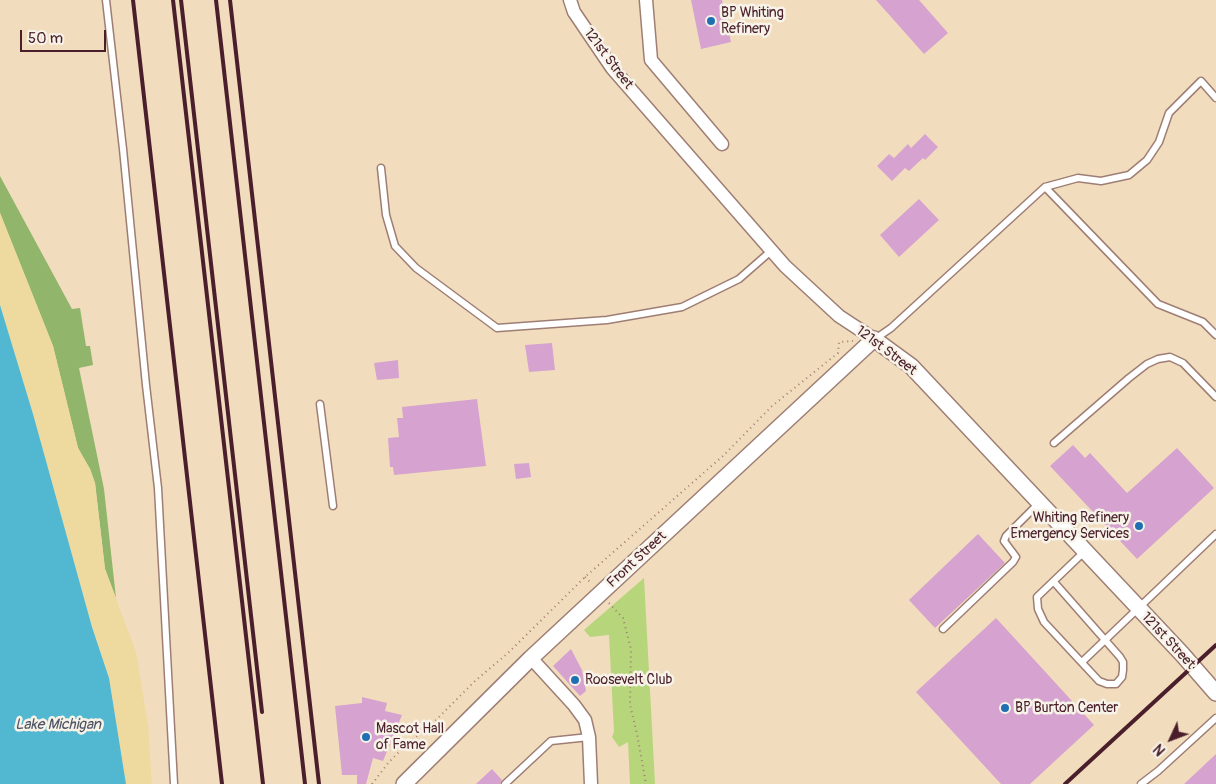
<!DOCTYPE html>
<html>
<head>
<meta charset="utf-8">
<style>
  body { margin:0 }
  #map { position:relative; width:1216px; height:784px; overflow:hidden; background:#f1ddbd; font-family:Pangolin,sans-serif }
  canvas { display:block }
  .north { position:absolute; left:1146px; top:714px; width:50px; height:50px; -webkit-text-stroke:4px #f7f3e8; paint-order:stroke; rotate:227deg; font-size:14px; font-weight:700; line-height:20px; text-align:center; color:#4a1f2b }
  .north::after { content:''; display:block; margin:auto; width:18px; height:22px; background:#4a1f2b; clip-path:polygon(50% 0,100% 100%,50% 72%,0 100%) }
  .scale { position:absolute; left:20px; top:30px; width:86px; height:22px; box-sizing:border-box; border:2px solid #4a1f2b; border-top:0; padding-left:6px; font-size:15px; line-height:18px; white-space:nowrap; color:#4a1f2b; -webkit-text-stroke:4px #f7f3e8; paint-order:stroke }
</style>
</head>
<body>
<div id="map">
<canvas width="1216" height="784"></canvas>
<div class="north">N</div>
<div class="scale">50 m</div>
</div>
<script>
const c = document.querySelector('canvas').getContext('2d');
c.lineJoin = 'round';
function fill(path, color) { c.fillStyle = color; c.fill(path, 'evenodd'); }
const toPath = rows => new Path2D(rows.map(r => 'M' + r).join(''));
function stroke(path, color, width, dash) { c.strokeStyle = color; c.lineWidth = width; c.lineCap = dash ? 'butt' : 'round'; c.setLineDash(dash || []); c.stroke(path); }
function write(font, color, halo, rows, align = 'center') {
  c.font = font + ' Pangolin,sans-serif'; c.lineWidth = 5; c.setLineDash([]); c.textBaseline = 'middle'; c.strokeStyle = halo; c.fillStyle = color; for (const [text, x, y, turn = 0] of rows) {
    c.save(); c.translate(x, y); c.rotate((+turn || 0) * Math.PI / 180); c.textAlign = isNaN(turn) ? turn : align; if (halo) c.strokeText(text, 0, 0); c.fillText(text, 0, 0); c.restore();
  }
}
const green = toPath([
  [644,578,655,784,630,784,628,742,619,747,612,737,614,732,609,635,590,637,584,630]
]);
const forest = toPath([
  [0,176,72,309,80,308,86,346,90,346,93,365,79,368,104,489,116,598,105,569,95,483,90,469,78,448,53,346,0,213]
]);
const sand = toPath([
  [0,213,53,346,78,448,90,469,95,483,105,569,136,652,148,725,152,784,126,784,109,678,92,627,33,414,0,305]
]);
const water = toPath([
  [0,305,33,414,92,627,109,678,126,784,0,784]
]);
const building = toPath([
  [691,0,722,0,731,42,701,49],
  [876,0,919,0,948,33,924,54],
  [925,134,938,147,925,160,923,158,909,171,905,168,892,181,877,166,889,154,894,158,908,144,911,148],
  [919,199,939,220,899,257,880,235],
  [552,343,555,370,529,372,525,345],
  [398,360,399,378,377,380,374,363],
  [477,399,486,466,394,475,393,467,390,467,388,438,399,437,397,418,403,418,402,407],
  [1073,445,1085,458,1090,453,1127,493,1177,448,1214,488,1137,559,1050,466],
  [529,463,531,477,516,479,514,464],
  [978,534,1005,563,935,628,909,600],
  [996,618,1094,725,1030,784,1001,784,916,692],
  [571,649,582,670,586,691,580,696,553,666],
  [362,697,387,703,385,711,402,715,383,761,373,758,366,784,357,784,357,775,342,775,335,706,362,703],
  [1216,754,1216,784,1184,784],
  [492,769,502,780,500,784,476,784]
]);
const path = toPath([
  [585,577,592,584],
  [609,603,623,618,631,649,630,705,637,734,646,784],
  [372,784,389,762,404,747,434,722,475,681,508,653,585,577,724,455,772,406,838,353,839,342,853,341]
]);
const service = toPath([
  [106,0,123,149,146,385,158,488,174,784],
  [381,168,386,215,395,246,416,268,497,328,607,320,682,307,739,279,771,251],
  [1045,187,1158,304,1203,322,1216,335],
  [875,339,891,328,1045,187,1078,178,1101,181,1129,175,1147,160,1159,142,1169,113,1201,81,1216,98],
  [320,404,333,506],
  [1054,443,1129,378,1147,364,1158,359,1170,357,1183,363,1216,397],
  [1054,582,1120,657,1123,662,1123,670,1122,677,1116,684,1107,684,1099,681,1044,622,1038,609,1037,597,1085,551],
  [943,629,1013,562,1016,557,1004,541,1006,536,1039,503],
  [1082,662,1216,534],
  [505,784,551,741,589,737],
  [1141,784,1158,771,1216,718]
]);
const minor = toPath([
  [570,0,574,12,612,68,785,266,839,316,874,339],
  [646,0,651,60,722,144],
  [531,658,574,705,585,720,589,737,591,784]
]);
const tertiary = toPath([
  [404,784,531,658,874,339,911,366,1182,654,1216,693]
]);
const rail = toPath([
  [133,0,222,784],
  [173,0,263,784],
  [181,0,262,712],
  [216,0,305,784],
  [230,0,319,784],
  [1065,784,1216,645]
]);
const markers = [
  [711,21,5,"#1f6fb2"],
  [1139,526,5,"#1f6fb2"],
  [575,680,5,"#1f6fb2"],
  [1005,708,5,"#1f6fb2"],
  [366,737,5,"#1f6fb2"]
];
const poiNames = [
  ["BP Whiting",721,13],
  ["Refinery",721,29],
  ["Whiting Refinery",1129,518,"right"],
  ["Emergency Services",1129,534,"right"],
  ["Roosevelt Club",585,680],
  ["BP Burton Center",1015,708],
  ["Mascot Hall",376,729],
  ["of Fame",376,745]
];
const streetNames = [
  ["121st Street",608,59,53],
  ["121st Street",886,351,37],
  ["Front Street",637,560,-43],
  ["121st Street",1168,641,47]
];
const waterNames = [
  ["Lake Michigan",58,725]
];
fill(green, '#b7d57b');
fill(forest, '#91b66b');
fill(sand, '#eeda9e');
fill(water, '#52b7d1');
fill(building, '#d6a2cf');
stroke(service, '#9e7e74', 9);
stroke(minor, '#9e7e74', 15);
stroke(tertiary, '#9e7e74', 18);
stroke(path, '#9e7e74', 2, [1, 4]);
stroke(service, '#fff', 6);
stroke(minor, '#fff', 12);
stroke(tertiary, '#fff', 15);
stroke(rail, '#4a1f2b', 4);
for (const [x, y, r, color] of markers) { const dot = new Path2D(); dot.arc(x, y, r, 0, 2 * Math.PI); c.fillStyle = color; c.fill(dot); stroke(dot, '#f7f3e8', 2); }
write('14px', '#4a1f2b', '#f7f3e8', poiNames, 'left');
write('14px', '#4a1f2b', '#f7f3e8', streetNames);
write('italic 15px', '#4d5465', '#f7f3e8', waterNames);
</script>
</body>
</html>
